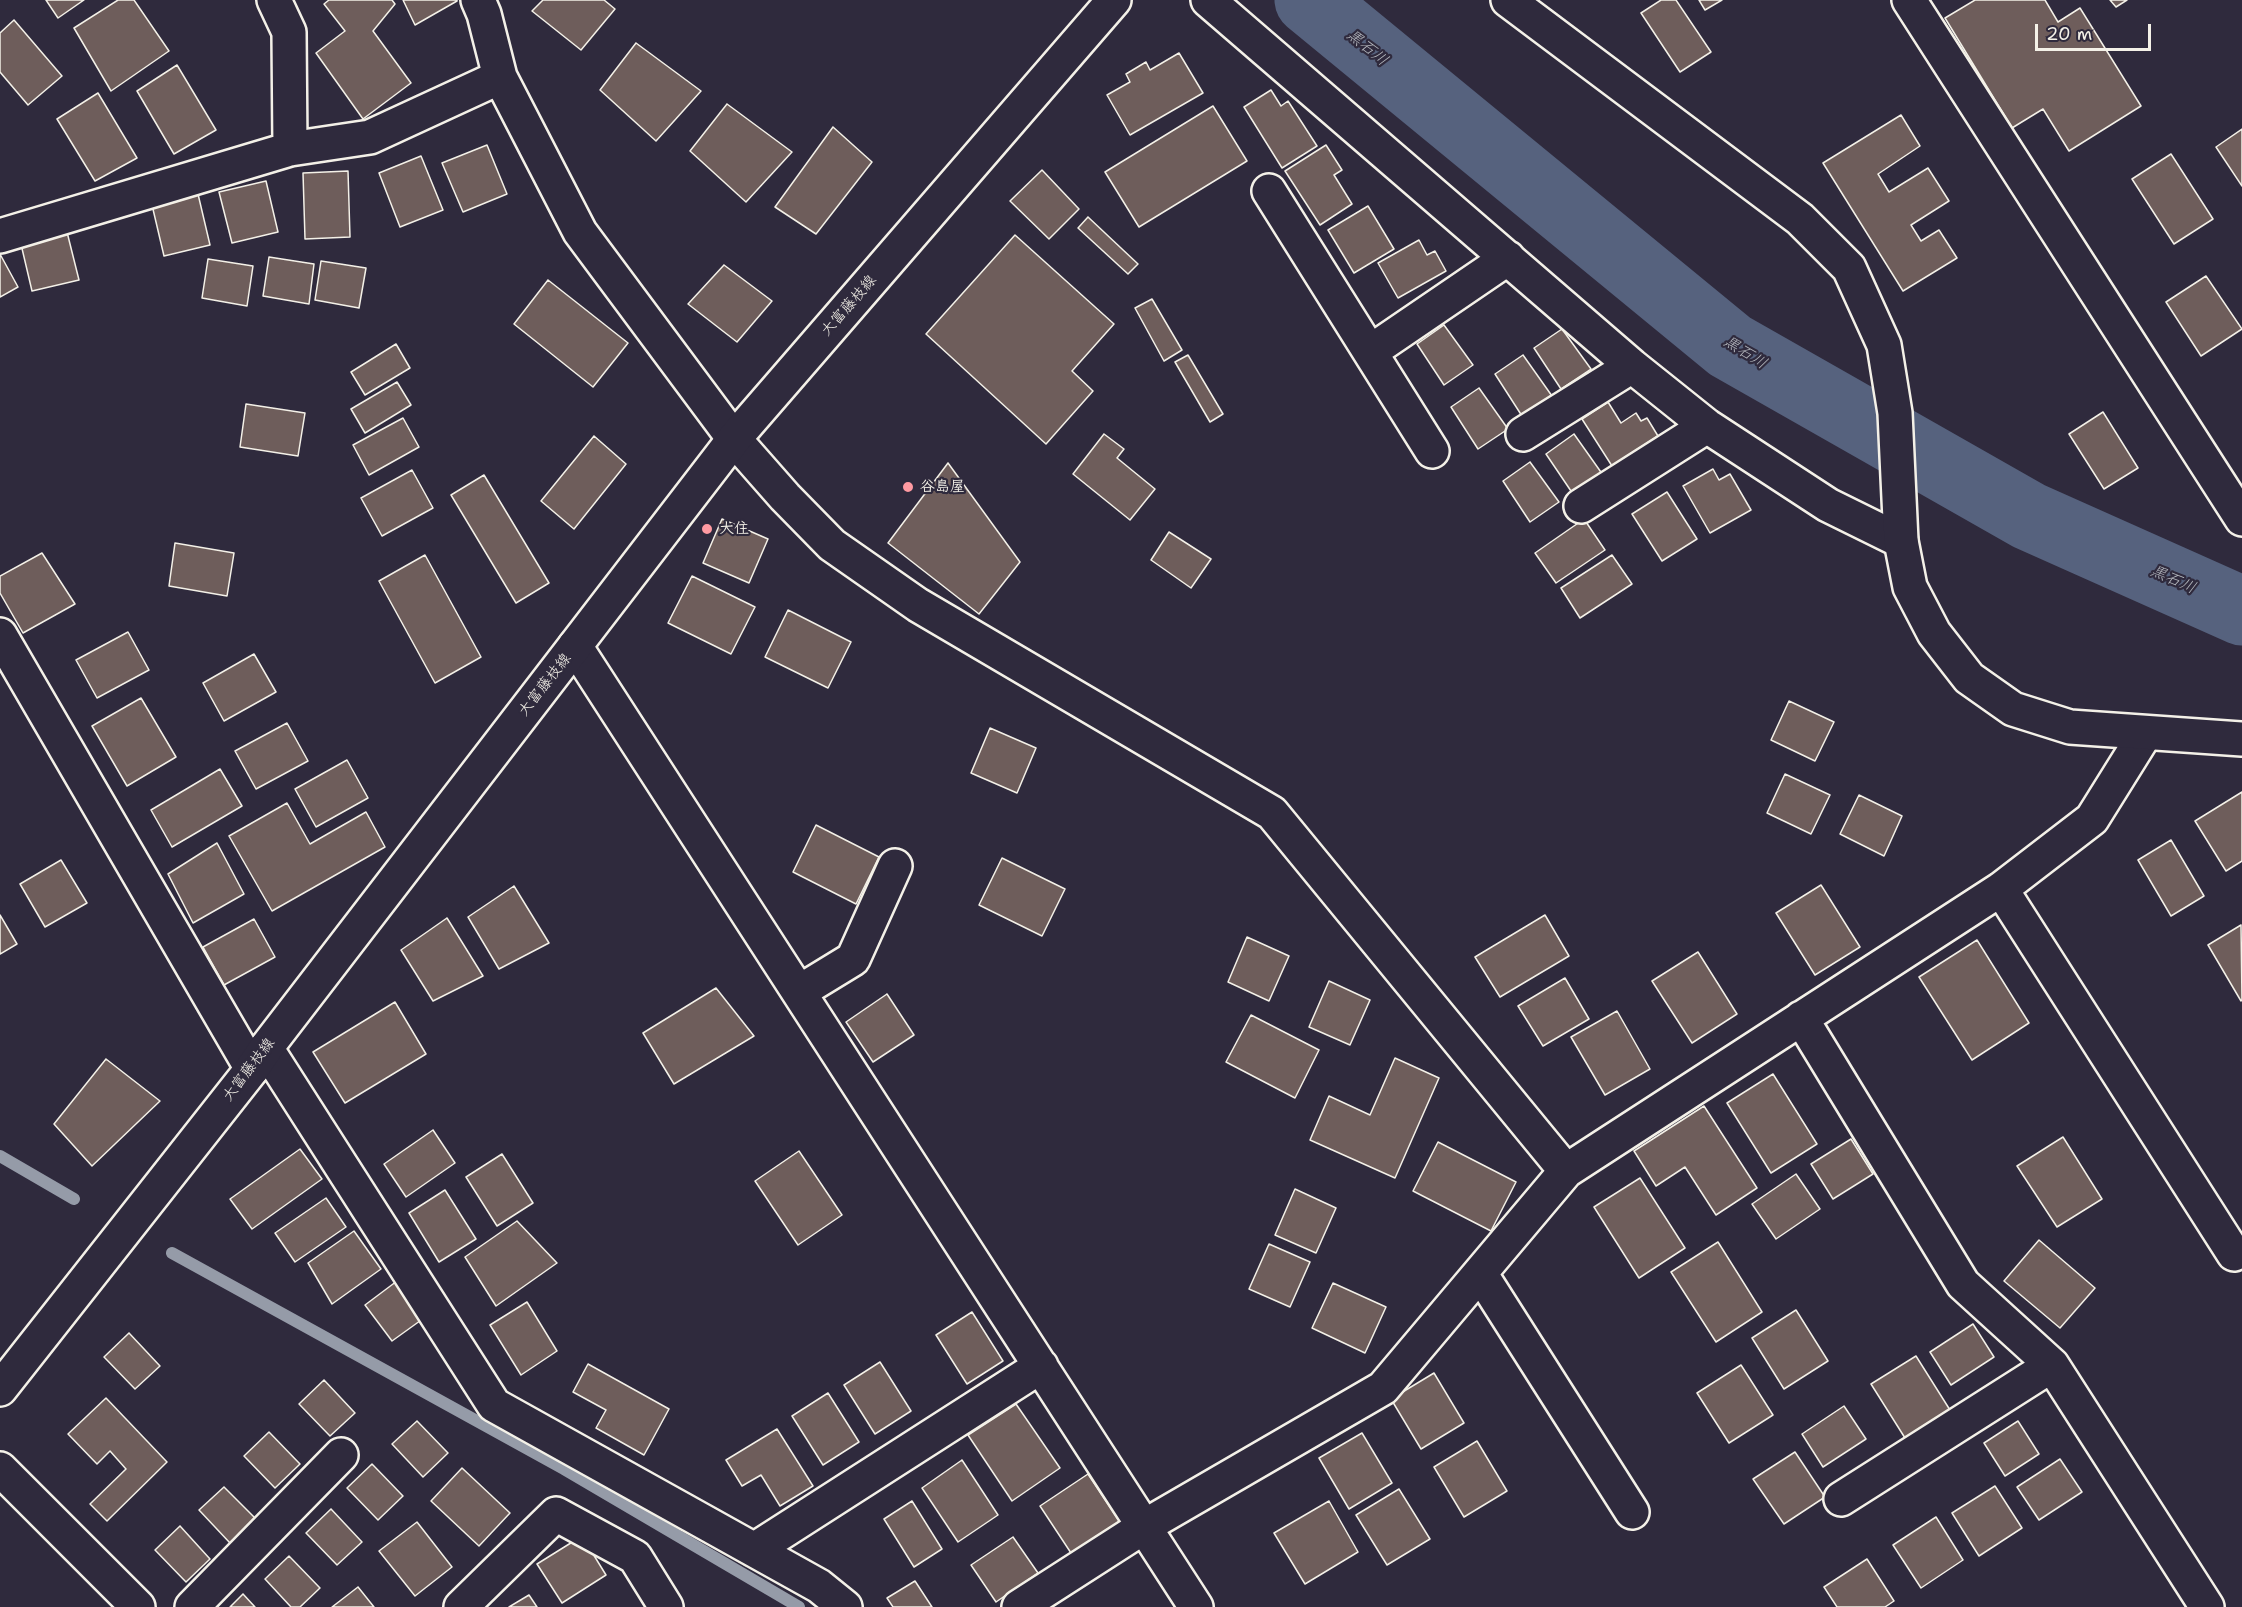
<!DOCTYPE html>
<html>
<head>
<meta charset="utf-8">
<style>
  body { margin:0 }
  #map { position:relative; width:2242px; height:1607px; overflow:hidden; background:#2f2a3d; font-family:"Shantell Sans",sans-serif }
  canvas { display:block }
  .scale { position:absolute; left:2035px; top:24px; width:116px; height:27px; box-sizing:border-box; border:3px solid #f4f1e8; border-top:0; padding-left:8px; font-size:18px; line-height:21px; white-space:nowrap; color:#f4f1e8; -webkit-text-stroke:4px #2f2a3d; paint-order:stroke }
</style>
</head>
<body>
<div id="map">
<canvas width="2242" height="1607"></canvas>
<div class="scale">20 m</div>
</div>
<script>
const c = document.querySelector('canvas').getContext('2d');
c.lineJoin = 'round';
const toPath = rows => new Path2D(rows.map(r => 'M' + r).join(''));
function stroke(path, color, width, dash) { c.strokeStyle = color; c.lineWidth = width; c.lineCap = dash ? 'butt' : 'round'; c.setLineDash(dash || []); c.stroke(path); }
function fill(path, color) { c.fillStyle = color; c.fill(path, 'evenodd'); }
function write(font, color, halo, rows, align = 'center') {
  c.font = font + ' "Shantell Sans","Klee One",sans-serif'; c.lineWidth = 4.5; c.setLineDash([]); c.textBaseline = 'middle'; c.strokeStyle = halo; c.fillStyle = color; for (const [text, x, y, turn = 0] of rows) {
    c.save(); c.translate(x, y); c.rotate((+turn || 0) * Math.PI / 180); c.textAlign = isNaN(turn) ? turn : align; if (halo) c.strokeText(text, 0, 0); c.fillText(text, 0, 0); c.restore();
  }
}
const stream = toPath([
  [0,1156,74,1199],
  [172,1253,564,1469,799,1607]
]);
const river = toPath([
  [1309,0,1730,346,2029,516,2242,611]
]);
const building = toPath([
  [46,0,84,0,58,18,46,0],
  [118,0,134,0,169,51,111,91,74,28,118,0],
  [329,0,392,0,395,4,373,31,411,83,363,119,316,53,345,31,324,4,329,0],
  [403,0,457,0,457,1,415,25,403,0],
  [543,0,604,0,615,9,581,50,532,11,543,0],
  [1661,0,1676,0,1711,52,1680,72,1641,13,1661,0],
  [1699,0,1722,0,1705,10,1699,0],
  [1975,0,2045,0,2058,22,2080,8,2141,106,2069,151,2043,109,2012,128,1945,18,1975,0],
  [2110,0,2127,0,2116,7,2110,0],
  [14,20,62,76,28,105,0,72,0,33,14,20],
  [636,43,701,91,656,141,600,90,636,43],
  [1179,53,1203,93,1130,135,1107,95,1130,82,1126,74,1146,62,1150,70,1179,53],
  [177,65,216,130,174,154,137,91,177,65],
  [1271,90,1281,106,1288,101,1317,146,1282,168,1244,107,1271,90],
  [98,93,137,158,95,181,57,119,98,93],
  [727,104,792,152,746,202,690,151,727,104],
  [1213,106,1247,161,1139,227,1105,172,1213,106],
  [1901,115,1920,146,1878,174,1889,192,1928,168,1949,201,1911,225,1921,241,1939,230,1957,258,1903,291,1823,163,1901,115],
  [833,127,872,162,816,234,775,207,833,127],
  [2242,129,2242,186,2216,147,2242,129],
  [487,145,507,194,463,212,442,163,487,145],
  [1326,145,1342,170,1334,175,1352,204,1320,225,1285,171,1326,145],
  [2171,154,2213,219,2174,244,2132,179,2171,154],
  [421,156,443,210,400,227,379,173,421,156],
  [1042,170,1079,209,1049,239,1010,201,1042,170],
  [348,171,350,237,305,239,303,173,348,171],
  [266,181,278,232,232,243,219,192,266,181],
  [198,194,210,245,164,256,152,205,198,194],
  [1368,206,1394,249,1354,273,1328,230,1368,206],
  [1088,217,1138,264,1128,274,1078,228,1088,217],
  [66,228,79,280,32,291,20,240,66,228],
  [1015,235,1114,324,1072,371,1093,391,1046,444,926,334,1015,235],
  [1419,240,1427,255,1435,251,1446,271,1398,298,1378,263,1419,240],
  [0,254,18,287,0,297,0,254],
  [269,257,314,264,309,304,263,296,269,257],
  [208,259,253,266,247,306,202,298,208,259],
  [321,261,366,268,359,308,315,300,321,261],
  [724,265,772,301,737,342,688,304,724,265],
  [2206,276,2242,329,2201,356,2166,302,2206,276],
  [548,280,628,343,593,387,514,324,548,280],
  [1152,299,1182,350,1164,361,1135,308,1152,299],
  [1444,325,1473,365,1444,385,1417,344,1444,325],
  [1562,329,1591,369,1561,389,1534,348,1562,329],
  [396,344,410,368,365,395,351,372,396,344],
  [1188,355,1223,414,1210,422,1175,362,1188,355],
  [1523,355,1552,396,1522,416,1495,374,1523,355],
  [397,382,411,405,365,433,351,409,397,382],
  [1479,388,1508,429,1478,449,1451,407,1479,388],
  [1608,402,1621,423,1636,413,1641,421,1647,418,1658,436,1612,466,1582,419,1608,402],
  [246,404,305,413,298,456,240,447,246,404],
  [2103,412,2138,468,2104,489,2069,434,2103,412],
  [403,418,419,447,369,475,353,445,403,418],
  [1104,434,1124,449,1117,458,1155,489,1130,520,1073,474,1104,434],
  [1574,434,1603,475,1573,494,1546,454,1574,434],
  [594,436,626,464,574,529,541,501,594,436],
  [1530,462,1559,502,1530,522,1503,481,1530,462],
  [948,463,1020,562,979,614,888,543,948,463],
  [1713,469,1719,480,1730,474,1751,510,1710,533,1683,486,1713,469],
  [412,470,433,508,382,536,361,498,412,470],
  [484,475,549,583,516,603,451,495,484,475],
  [1667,492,1697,539,1662,561,1632,514,1667,492],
  [722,519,768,539,749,583,703,563,722,519],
  [1584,519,1605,550,1556,583,1535,553,1584,519],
  [1169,532,1211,559,1191,588,1151,560,1169,532],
  [175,543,234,553,227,596,169,586,175,543],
  [42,553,75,604,23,633,0,593,0,576,42,553],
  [425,555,481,657,435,683,379,581,425,555],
  [1612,555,1632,584,1580,618,1561,588,1612,555],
  [692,576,755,607,731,654,668,623,692,576],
  [788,610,851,642,828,688,765,657,788,610],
  [128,632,149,670,97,698,76,660,128,632],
  [254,654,276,692,224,721,203,683,254,654],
  [141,698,176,757,127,786,92,726,141,698],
  [1789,701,1834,722,1815,761,1771,740,1789,701],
  [287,723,308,761,256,789,235,751,287,723],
  [990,728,1036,748,1017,793,971,773,990,728],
  [347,760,368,798,316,827,295,789,347,760],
  [220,769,242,806,172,847,151,810,220,769],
  [1785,774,1830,795,1811,834,1767,813,1785,774],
  [2242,792,2242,861,2226,871,2195,821,2242,792],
  [1859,795,1902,816,1884,856,1840,834,1859,795],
  [287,803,310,844,366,812,385,847,272,911,229,836,287,803],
  [816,825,879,857,856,904,793,872,816,825],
  [2171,840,2204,896,2171,916,2138,860,2171,840],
  [217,843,244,894,193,923,168,874,217,843],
  [1002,858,1065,889,1042,936,979,905,1002,858],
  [61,860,87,903,45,927,20,884,61,860],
  [1821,885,1860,947,1815,975,1776,913,1821,885],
  [514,886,549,943,499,969,468,917,514,886],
  [0,915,17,944,0,954,0,915],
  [1545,915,1569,956,1500,997,1475,957,1545,915],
  [447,918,483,976,433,1001,401,950,447,918],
  [254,919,275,957,224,985,203,947,254,919],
  [2241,925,2242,1000,2241,1001,2208,945,2241,925],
  [1247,937,1289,956,1269,1001,1228,982,1247,937],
  [1977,940,2029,1023,1972,1060,1919,977,1977,940],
  [1698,952,1737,1014,1692,1043,1652,981,1698,952],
  [1565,978,1589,1019,1543,1046,1518,1006,1565,978],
  [1329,981,1370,1000,1350,1045,1309,1027,1329,981],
  [716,988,754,1036,674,1084,643,1033,716,988],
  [887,994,914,1035,873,1062,846,1022,887,994],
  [395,1002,426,1054,345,1103,313,1052,395,1002],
  [1617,1011,1650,1069,1605,1095,1571,1037,1617,1011],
  [1251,1015,1319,1050,1295,1098,1226,1062,1251,1015],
  [1395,1058,1439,1078,1395,1178,1310,1140,1329,1096,1370,1115,1395,1058],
  [106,1059,160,1101,92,1166,54,1124,106,1059],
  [1773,1074,1817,1144,1771,1173,1727,1103,1773,1074],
  [1704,1106,1757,1188,1716,1215,1685,1167,1656,1186,1634,1151,1704,1106],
  [433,1130,455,1163,406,1197,384,1164,433,1130],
  [2063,1137,2102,1199,2057,1227,2017,1166,2063,1137],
  [1851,1139,1873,1174,1833,1199,1811,1164,1851,1139],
  [1438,1142,1516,1182,1491,1231,1413,1191,1438,1142],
  [300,1149,322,1179,252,1229,230,1199,300,1149],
  [799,1151,842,1215,798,1245,755,1181,799,1151],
  [502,1154,533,1203,497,1226,466,1177,502,1154],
  [1796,1174,1820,1209,1776,1239,1752,1204,1796,1174],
  [1640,1178,1685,1248,1639,1278,1594,1207,1640,1178],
  [1295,1189,1336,1208,1316,1253,1275,1235,1295,1189],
  [445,1190,476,1239,439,1262,409,1213,445,1190],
  [326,1198,346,1227,295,1262,275,1233,326,1198],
  [517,1221,557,1263,496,1306,465,1257,517,1221],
  [354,1231,381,1269,332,1304,308,1263,354,1231],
  [2039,1240,2095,1288,2060,1328,2004,1281,2039,1240],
  [1718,1242,1762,1312,1716,1342,1671,1272,1718,1242],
  [1269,1244,1310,1262,1290,1307,1249,1289,1269,1244],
  [397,1281,424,1318,392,1341,365,1305,397,1281],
  [1333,1283,1386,1307,1365,1353,1312,1328,1333,1283],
  [527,1302,557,1351,521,1375,490,1325,527,1302],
  [1796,1310,1828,1361,1784,1389,1752,1338,1796,1310],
  [972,1312,1003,1361,967,1384,936,1335,972,1312],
  [1973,1324,1994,1357,1951,1385,1930,1352,1973,1324],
  [129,1333,160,1366,135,1389,104,1357,129,1333],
  [1916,1356,1950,1410,1905,1438,1871,1384,1916,1356],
  [880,1362,911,1411,875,1434,844,1385,880,1362],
  [588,1364,669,1409,644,1455,596,1428,606,1410,573,1392,588,1364],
  [1741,1365,1773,1415,1729,1443,1697,1393,1741,1365],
  [1434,1373,1464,1423,1421,1449,1391,1399,1434,1373],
  [324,1380,355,1413,330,1436,299,1404,324,1380],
  [828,1393,859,1442,823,1465,792,1416,828,1393],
  [106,1398,167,1462,107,1521,90,1504,126,1469,110,1451,97,1464,68,1434,106,1398],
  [1016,1404,1060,1468,1012,1501,968,1435,1016,1404],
  [1844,1406,1866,1439,1823,1467,1802,1434,1844,1406],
  [417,1421,448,1453,423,1477,392,1444,417,1421],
  [2018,1421,2039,1454,2005,1476,1984,1443,2018,1421],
  [777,1429,813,1486,780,1506,761,1475,742,1486,726,1460,777,1429],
  [269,1432,300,1464,275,1488,244,1456,269,1432],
  [1362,1433,1392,1483,1349,1509,1319,1458,1362,1433],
  [1477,1441,1507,1491,1464,1517,1434,1467,1477,1441],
  [1795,1452,1825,1497,1784,1524,1753,1479,1795,1452],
  [2060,1459,2082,1492,2039,1520,2017,1487,2060,1459],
  [962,1460,998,1515,958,1542,922,1488,962,1460],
  [372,1464,403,1496,378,1520,347,1488,372,1464],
  [462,1468,510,1513,479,1546,431,1501,462,1468],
  [1088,1474,1120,1522,1071,1553,1040,1506,1088,1474],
  [1995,1486,2022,1528,1979,1556,1952,1513,1995,1486],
  [224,1487,255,1518,230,1543,199,1510,224,1487],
  [1399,1489,1430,1539,1387,1565,1356,1515,1399,1489],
  [912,1501,942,1549,914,1567,884,1519,912,1501],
  [1329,1501,1358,1552,1305,1584,1274,1533,1329,1501],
  [331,1509,362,1542,337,1565,306,1533,331,1509],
  [1936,1517,1963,1560,1921,1588,1893,1545,1936,1517],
  [417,1522,452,1567,415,1596,379,1551,417,1522],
  [180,1526,210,1559,186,1582,155,1550,180,1526],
  [582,1536,606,1575,562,1603,537,1564,582,1536],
  [1013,1537,1038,1573,996,1602,971,1565,1013,1537],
  [289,1556,320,1588,300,1607,291,1607,265,1579,289,1556],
  [1867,1559,1894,1601,1885,1607,1837,1607,1824,1587,1867,1559],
  [915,1581,932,1607,893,1607,887,1598,915,1581],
  [358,1587,374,1607,332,1607,358,1587],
  [243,1594,255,1607,230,1607,243,1594],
  [529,1595,537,1607,509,1607,529,1595]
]);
const street = toPath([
  [274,0,289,32,290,149],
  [478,0,484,14,500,77,580,232,734,439,785,497,832,545,918,605,1272,813,1566,1171],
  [1208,0,1632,366,1707,426,1828,505,1901,541],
  [1909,0,2242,519],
  [1269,191,1432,451],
  [0,236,290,149,370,137,500,77],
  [1370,352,1508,258],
  [1523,434,1632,366],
  [1581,506,1707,426],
  [0,635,252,1069],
  [575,646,1196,1607],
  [2001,889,2234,1254],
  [799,992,853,959,895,866],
  [1801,1018,1963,1284,2052,1365,2207,1607],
  [266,1048,494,1405,819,1586,845,1607],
  [1480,1273,1632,1512],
  [1841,1499,2052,1365],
  [754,1550,1041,1366],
  [192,1607,341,1455],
  [461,1607,556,1514,635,1557,666,1607],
  [1019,1607,1145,1526,1383,1388,1566,1171,2001,889,2092,819,2145,734]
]);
const secondary = toPath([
  [1508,0,1800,219,1849,268,1884,345,1895,413,1901,541,1910,587,1934,633,1969,678,2013,709,2070,727,2242,739],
  [0,1389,252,1069,266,1048,734,439,1114,0],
  [0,1469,138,1607]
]);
const markers = [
  [908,487,6,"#ff9aa2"],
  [707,529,6,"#ff9aa2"]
];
const streetNames = [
  ["大富藤枝線",849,306,-49],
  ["大富藤枝線",545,685,-52],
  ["大富藤枝線",249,1070,-53]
];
const poiNames = [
  ["谷島屋",920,487],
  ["大住",719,529]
];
const waterNames = [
  ["黒石川",1367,48,39],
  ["黒石川",1745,353,32],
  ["黒石川",2173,580,24]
];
stroke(stream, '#959ba8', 12);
stroke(river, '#56627e', 69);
fill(building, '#6e5d5b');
stroke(building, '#f4f1e8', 1.5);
stroke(street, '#f4f1e8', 38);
stroke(secondary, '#f4f1e8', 38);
stroke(street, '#2f2a3d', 33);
stroke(secondary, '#2f2a3d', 33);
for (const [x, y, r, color] of markers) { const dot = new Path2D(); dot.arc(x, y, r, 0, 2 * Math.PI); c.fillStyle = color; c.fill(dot); stroke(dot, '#2f2a3d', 2); }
write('15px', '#f4f1e8', '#2f2a3d', streetNames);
write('bold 15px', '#f4f1e8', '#2f2a3d', poiNames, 'left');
write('italic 16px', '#b5b8be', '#2f2a3d', waterNames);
</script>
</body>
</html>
